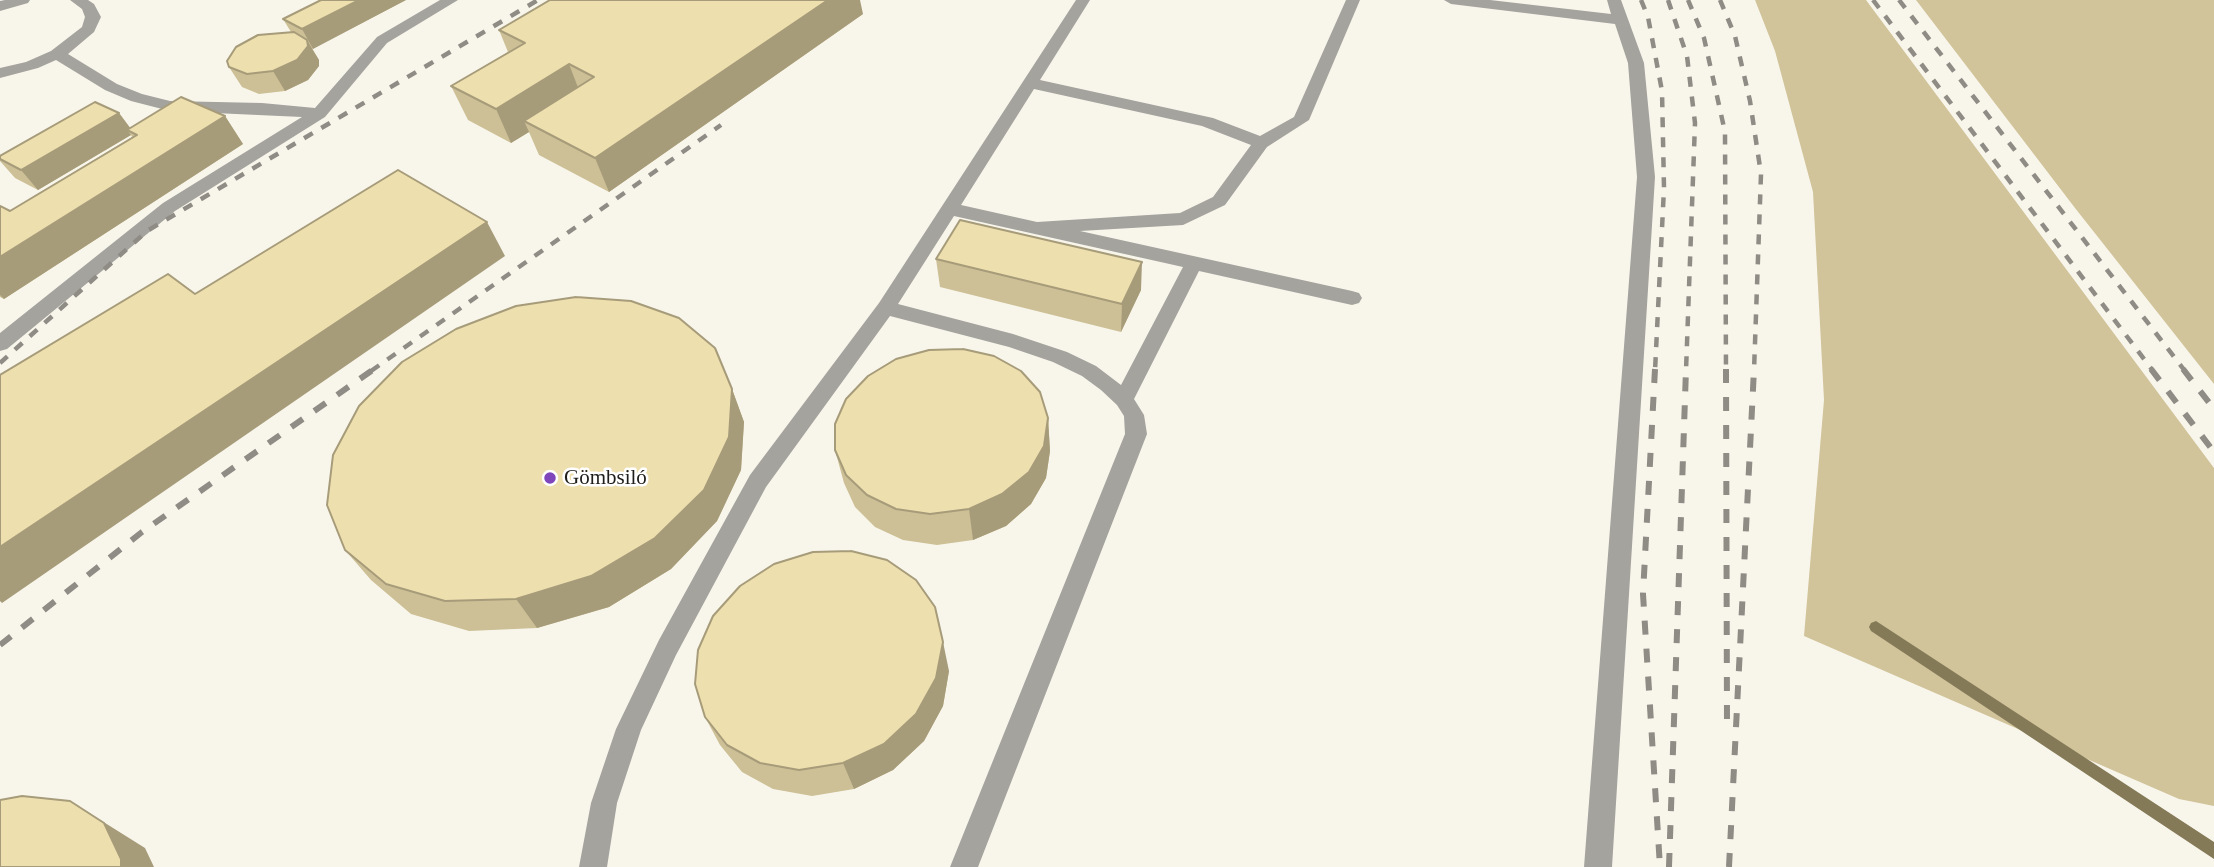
<!DOCTYPE html>
<html>
<head>
<meta charset="utf-8">
<style>
  body { margin:0 }
  canvas { display:block; background:#f8f5eb }
</style>
</head>
<body>
<canvas width="2214" height="867"></canvas>
<script>
const c = document.querySelector('canvas').getContext('2d');
c.lineJoin = 'round';
function fill(path, color) { c.fillStyle = color; c.fill(path, 'evenodd'); }
const toPath = rows => new Path2D(rows.map(r => 'M' + r).join(''));
function stroke(path, color, width, dash) { c.strokeStyle = color; c.lineWidth = width; c.lineCap = dash ? 'butt' : 'round'; c.setLineDash(dash || []); c.stroke(path); }
function write(font, color, halo, rows, align = 'center') {
  c.font = font + ' "Times New Roman",serif'; c.lineWidth = 5; c.setLineDash([]); c.textBaseline = 'middle'; c.strokeStyle = halo; c.fillStyle = color; for (const [text, x, y, turn = 0] of rows) {
    c.save(); c.translate(x, y); c.rotate((+turn || 0) * Math.PI / 180); c.textAlign = isNaN(turn) ? turn : align; if (halo) c.strokeText(text, 0, 0); c.fillText(text, 0, 0); c.restore();
  }
}
const green = toPath([
  [1755,0,1866,0,2214,468,2214,806,2179,799,1804,636,1824,400,1813,192,1775,51],
  [1916,0,2214,0,2214,384,2075,208]
]);
const stream = toPath([
  [1876,621,2214,842,2214,859,1871,631,1869,627,1871,623,1876,621]
]);
const lane = toPath([
  [5,0,30,0,28,3,0,11,0,1,5,0],
  [70,0,88,0,94,4,101,17,94,32,68,54,117,84,142,94,170,101,262,103,315,108,377,37,440,0,458,0,387,43,325,117,175,211,7,349,0,351,0,333,163,203,302,117,170,111,131,101,105,90,56,60,38,68,0,78,0,68,26,62,51,51,82,27,85,17,82,9,70,0],
  [1076,0,1090,0,1040,80,1213,118,1260,136,1294,117,1346,0,1360,0,1309,120,1267,147,1225,205,1183,225,1080,231,1352,291,1359,293,1362,298,1359,303,1352,305,1199,271,1134,399,1144,415,1147,434,978,867,950,867,1125,434,1124,416,1117,405,1101,390,1082,376,1053,362,1009,347,890,316,766,487,676,655,641,730,617,803,607,867,579,867,591,803,616,729,659,640,750,475,879,303,1076,0],
  [1034,89,1202,126,1251,145,1213,197,1180,213,1037,222,961,205,1034,89],
  [954,216,1183,267,1121,385,1096,366,1067,352,1013,334,898,304,954,216],
  [1444,0,1490,0,1611,14,1607,0,1621,0,1644,63,1655,177,1612,867,1584,867,1637,177,1628,63,1615,24,1451,4,1444,0]
]);
const railFar1 = toPath([
  [1641,0,1648,17,1662,91,1664,188,1655,371],
  [1668,0,1687,56,1695,123,1686,371],
  [1688,0,1704,38,1725,132,1726,371],
  [1720,0,1735,36,1750,101,1761,174,1754,371],
  [1873,0,2153,371],
  [1899,0,2185,371],
  [0,363,147,231,538,0],
  [371,371,721,125]
]);
const rail = toPath([
  [1655,369,1643,594,1660,867],
  [1726,369,1727,724],
  [2151,369,2214,452],
  [2183,369,2214,409],
  [0,645,142,532,374,369],
  [1669,867,1686,369],
  [1729,867,1754,369]
]);
const wall = toPath([
  [321,0,406,0,312,49,319,60,319,66,308,80,285,91,259,94,242,87,229,67,291,32,283,19],
  [863,14,609,192,539,155,529,132,511,143,468,120,451,86,508,52,499,30],
  [119,113,130,128,225,116,243,144,4,299,0,297,0,206,10,211,132,137,131,135,38,190,15,178,0,161,0,156],
  [936,259,1141,290,1121,332,940,287],
  [732,389,744,422,741,470,717,521,671,569,609,607,537,628,469,631,411,614,371,580,345,550],
  [1048,418,1050,451,1046,478,1031,504,1006,526,973,540,937,545,903,540,875,527,855,507,844,483,835,450],
  [949,671,943,706,924,741,893,770,854,789,812,796,773,789,742,772,720,745,705,717]
]);
const shadedWall = toPath([
  [359,0,406,0,313,49,302,29],
  [828,0,860,0,863,14,609,192,595,158],
  [307,40,319,60,319,66,308,80,285,91,273,71],
  [569,64,582,98,524,121,529,132,511,143,496,109],
  [119,113,134,133,127,130,131,135,38,190,21,170],
  [225,116,243,144,4,299,0,295,0,257],
  [487,222,505,256,2,603,0,601,0,547],
  [1142,262,1141,290,1121,332,1122,304],
  [732,389,744,422,741,470,717,521,671,569,609,607,537,628,516,599],
  [1048,418,1050,451,1046,478,1031,504,1006,526,973,540,969,509],
  [943,642,949,671,943,706,924,741,893,770,854,789,843,763],
  [70,801,145,848,154,867,121,867]
]);
const building = toPath([
  [321,0,359,0,302,29,283,19,321,0],
  [550,0,828,0,595,158,524,121,594,77,569,64,496,109,451,86,525,43,499,30,550,0],
  [294,32,307,40,308,46,297,60,273,71,247,74,229,67,227,61,236,47,258,35,294,32],
  [181,97,225,116,0,257,0,206,10,211,137,135,127,130,181,97],
  [95,102,119,113,21,170,0,159,0,156,95,102],
  [398,170,487,222,0,547,0,375,168,274,195,294,398,170],
  [960,220,1142,262,1122,304,936,259,960,220],
  [576,297,631,301,679,318,715,348,732,389,729,437,704,490,655,538,591,576,516,599,445,601,386,584,345,550,327,505,333,455,359,406,402,362,456,329,516,306,576,297],
  [963,349,994,356,1021,371,1040,392,1048,418,1044,446,1029,472,1002,494,969,509,930,514,896,509,867,495,846,475,835,450,835,424,846,399,868,376,896,359,929,350,963,349],
  [851,551,887,560,916,580,935,607,943,642,936,678,916,714,884,744,843,763,799,770,760,763,727,745,705,717,695,684,698,650,713,616,740,586,774,564,813,552,851,551],
  [22,796,70,801,104,823,121,859,121,867,0,867,0,800,22,796]
]);
const markers = [
  [550,478,7,"#7f46bc"]
];
const poiNames = [
  ["Gömbsiló",564,478]
];
fill(green, '#d1c49b');
fill(stream, '#847a58');
fill(lane, '#a4a39e');
stroke(railFar1, '#8e8c85', 4.5, [10, 10]);
stroke(rail, '#8e8c85', 6, [14, 14]);
fill(wall, '#cdc096');
fill(shadedWall, '#a79c7a');
fill(building, '#eedfaf');
stroke(building, '#a79c7a', 2);
for (const [x, y, r, color] of markers) { const dot = new Path2D(); dot.arc(x, y, r, 0, 2 * Math.PI); c.fillStyle = color; c.fill(dot); stroke(dot, '#fff', 2.5); }
write('21px', '#1e1d19', '#fff', poiNames, 'left');
</script>
</body>
</html>
